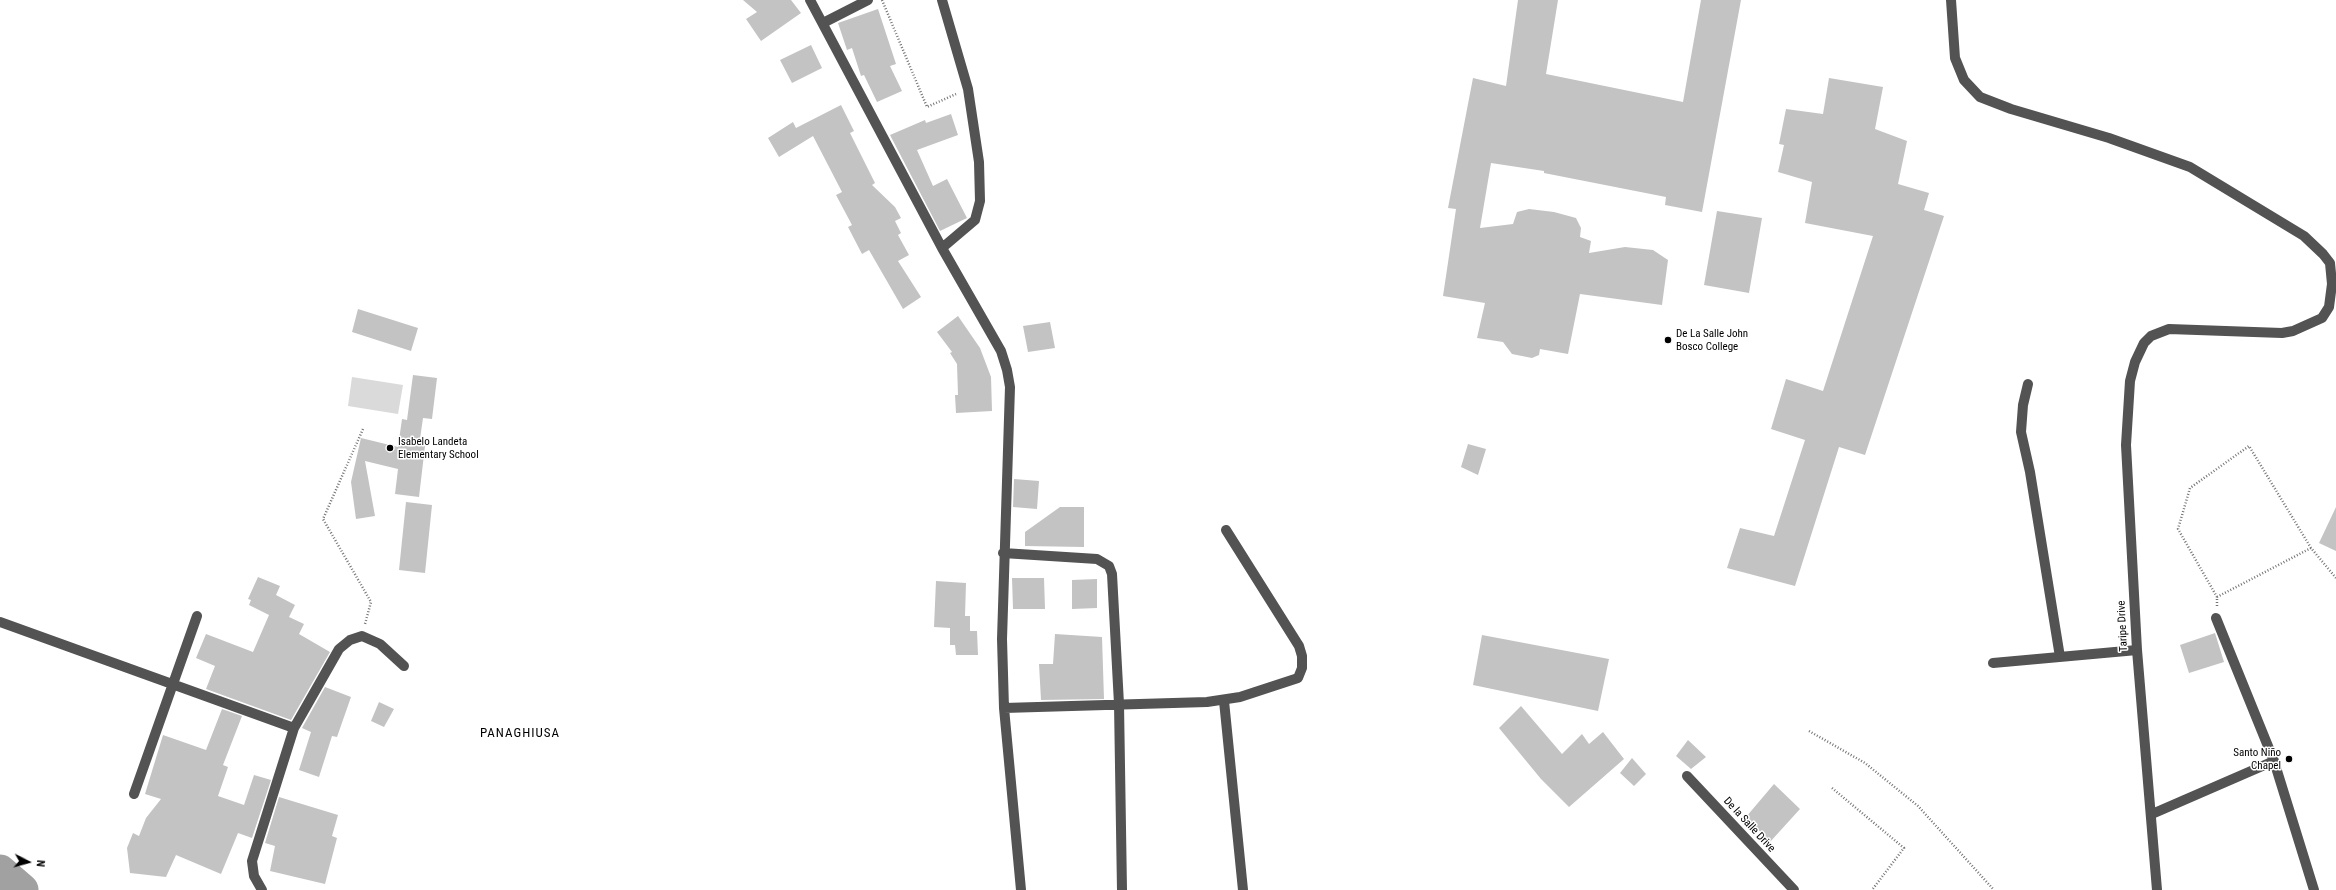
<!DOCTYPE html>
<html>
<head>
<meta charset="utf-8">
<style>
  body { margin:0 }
  #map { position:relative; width:2336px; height:890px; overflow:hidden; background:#fff; font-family:"Roboto Condensed",sans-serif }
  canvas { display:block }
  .north { position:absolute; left:8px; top:842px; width:40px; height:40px; -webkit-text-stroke:3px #fff; paint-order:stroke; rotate:96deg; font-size:11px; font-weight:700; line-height:16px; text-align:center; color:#000 }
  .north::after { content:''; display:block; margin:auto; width:14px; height:18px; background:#000; clip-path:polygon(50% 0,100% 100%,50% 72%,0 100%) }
</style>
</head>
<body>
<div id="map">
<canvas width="2336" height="890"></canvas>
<div class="north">N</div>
</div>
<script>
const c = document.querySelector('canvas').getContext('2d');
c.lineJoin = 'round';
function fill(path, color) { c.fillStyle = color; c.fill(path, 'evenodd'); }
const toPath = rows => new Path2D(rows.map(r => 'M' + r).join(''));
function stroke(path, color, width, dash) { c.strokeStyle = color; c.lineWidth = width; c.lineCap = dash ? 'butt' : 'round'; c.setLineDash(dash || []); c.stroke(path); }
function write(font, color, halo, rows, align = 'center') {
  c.font = font + ' "Roboto Condensed",sans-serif'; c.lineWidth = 3; c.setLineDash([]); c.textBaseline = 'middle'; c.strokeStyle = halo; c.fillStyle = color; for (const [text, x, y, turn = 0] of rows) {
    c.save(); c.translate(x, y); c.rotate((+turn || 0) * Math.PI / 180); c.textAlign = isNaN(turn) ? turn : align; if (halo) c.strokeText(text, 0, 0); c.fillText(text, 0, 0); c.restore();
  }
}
const green = toPath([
  [352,377,403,385,398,414,348,406]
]);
const river = toPath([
  [0,871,22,890]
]);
const building = toPath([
  [743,0,791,0,801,13,761,41,746,19,757,12],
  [1518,0,1558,0,1546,74,1683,102,1701,0,1741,0,1702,212,1665,205,1666,197,1544,173,1544,171,1491,163,1480,228,1513,224,1517,212,1529,209,1554,212,1576,218,1581,228,1580,237,1591,241,1589,253,1625,247,1653,250,1668,260,1662,305,1580,294,1568,354,1540,349,1539,355,1532,358,1512,354,1503,342,1477,338,1485,303,1443,296,1456,209,1448,208,1473,78,1506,86],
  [878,9,896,64,890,66,902,91,877,102,864,75,861,76,852,48,847,50,838,23],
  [811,45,822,68,792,83,780,60],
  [1829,78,1883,87,1875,129,1907,141,1898,184,1929,193,1924,210,1944,216,1865,455,1839,447,1795,586,1727,568,1740,528,1774,536,1805,440,1771,429,1786,379,1823,391,1873,236,1805,223,1812,182,1778,172,1784,145,1779,144,1786,109,1823,114],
  [841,105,854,131,850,133,875,183,872,185,895,207,901,218,895,221,901,233,898,235,909,255,898,261,921,297,903,309,869,250,862,254,848,227,852,225,836,195,842,192,813,136,779,157,768,138,793,122,796,128],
  [951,114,958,135,917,150,933,186,947,179,967,218,940,231,890,135,925,120,926,123],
  [1717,211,1762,218,1749,293,1704,285],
  [358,309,418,328,411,351,352,332],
  [958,316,980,348,991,377,992,411,956,413,955,395,958,395,957,364,950,353,952,352,937,332],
  [1050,322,1055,348,1028,352,1023,326],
  [413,375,437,378,432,419,423,418,419,446,425,446,419,497,395,494,398,469,365,461,375,516,356,519,351,482,361,438,398,447,402,419,407,420],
  [1468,444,1486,449,1478,475,1461,467],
  [1014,479,1039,481,1037,509,1013,507],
  [406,502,432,505,425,573,399,570],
  [1060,507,1084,507,1084,547,1025,546,1025,532],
  [2336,507,2336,551,2319,543],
  [258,577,280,586,276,595,295,605,289,617,304,624,299,634,330,652,291,720,206,689,215,666,196,658,206,634,253,652,269,615,249,605,251,600,248,599],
  [1012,578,1044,578,1045,609,1013,609],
  [1097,579,1097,608,1072,609,1072,580],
  [936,581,966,583,965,616,970,616,970,631,977,631,978,655,956,655,955,645,950,645,950,628,934,627],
  [2215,633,2224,662,2189,673,2180,645],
  [1055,634,1102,637,1104,699,1041,700,1039,664,1053,664],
  [1482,635,1609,659,1598,711,1473,685],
  [325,687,351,697,337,737,332,736,319,777,299,770,311,732,302,728],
  [379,702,394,709,384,727,371,721],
  [1521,706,1562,754,1582,734,1589,744,1603,732,1624,759,1569,807,1541,779,1499,728],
  [222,709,242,716,223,765,228,767,218,796,244,805,254,775,271,780,252,838,238,833,221,874,176,855,166,877,130,873,127,848,133,833,139,836,146,818,161,799,145,794,163,735,206,750],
  [1688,740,1706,757,1691,769,1676,756],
  [1632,758,1646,774,1634,786,1620,773],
  [1774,784,1800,809,1770,842,1746,817],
  [279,797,338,815,332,836,337,838,325,884,270,871,275,846,265,843]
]);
const path = toPath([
  [882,0,927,107,956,94],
  [363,429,323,519,371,602,365,624],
  [2217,597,2311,548],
  [2217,606,2217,597,2178,529,2190,488,2249,446,2311,548,2336,578],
  [1809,731,1865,763,1918,806,1994,890],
  [1832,788,1904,848,1872,890]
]);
const minor = toPath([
  [810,0,942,248,1001,351,1007,370,1010,387,1002,639,1004,708,1021,890],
  [1951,0,1955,58,1964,80,1980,97,2011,109,2109,138,2190,167,2304,236,2323,254,2330,263,2332,284,2329,307,2322,318,2293,331,2282,333,2169,329,2151,336,2144,343,2135,362,2130,381,2126,445,2137,650,2157,890],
  [823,23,868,0],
  [942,248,975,220,980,201,979,162,968,89,942,0],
  [2028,384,2023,405,2021,432,2030,472,2060,657],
  [1003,553,1097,559,1109,566,1112,574,1119,704,1122,890],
  [2216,618,2274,761,2314,890],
  [0,622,294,728],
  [1993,663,2137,650],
  [1224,701,1243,890],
  [1004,708,1207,702,1240,697,1298,678,1302,668,1302,656,1299,646,1226,530],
  [1687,776,1794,890],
  [134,794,197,616],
  [2152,814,2274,761],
  [262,890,254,876,252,861,294,728,339,649,350,640,362,636,380,644,404,666]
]);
const markers = [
  [1668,340,4,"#000"],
  [390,448,4,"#000"],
  [2289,759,4,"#000"]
];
const poiNames = [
  ["De La Salle John",1676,334],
  ["Bosco College",1676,347],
  ["Isabelo Landeta",398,442],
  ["Elementary School",398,455],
  ["Santo Niño",2281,753,"right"],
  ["Chapel",2281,766,"right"]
];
const streetNames = [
  ["Taripe Drive",2123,626,-93],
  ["De la Salle Drive",1749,825,47]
];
const quarterNames = [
  ["PANAGHIUSA",520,734]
];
fill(green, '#dadada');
stroke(river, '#a1a1a1', 33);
fill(building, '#c3c3c3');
stroke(path, '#757575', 2.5, [1, 2]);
stroke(minor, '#535353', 10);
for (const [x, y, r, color] of markers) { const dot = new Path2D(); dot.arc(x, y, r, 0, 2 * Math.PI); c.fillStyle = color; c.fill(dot); stroke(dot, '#fff', 1.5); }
write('11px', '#000', '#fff', poiNames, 'left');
write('11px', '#000', '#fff', streetNames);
c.letterSpacing = '1px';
write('13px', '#000', '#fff', quarterNames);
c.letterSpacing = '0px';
</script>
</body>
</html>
